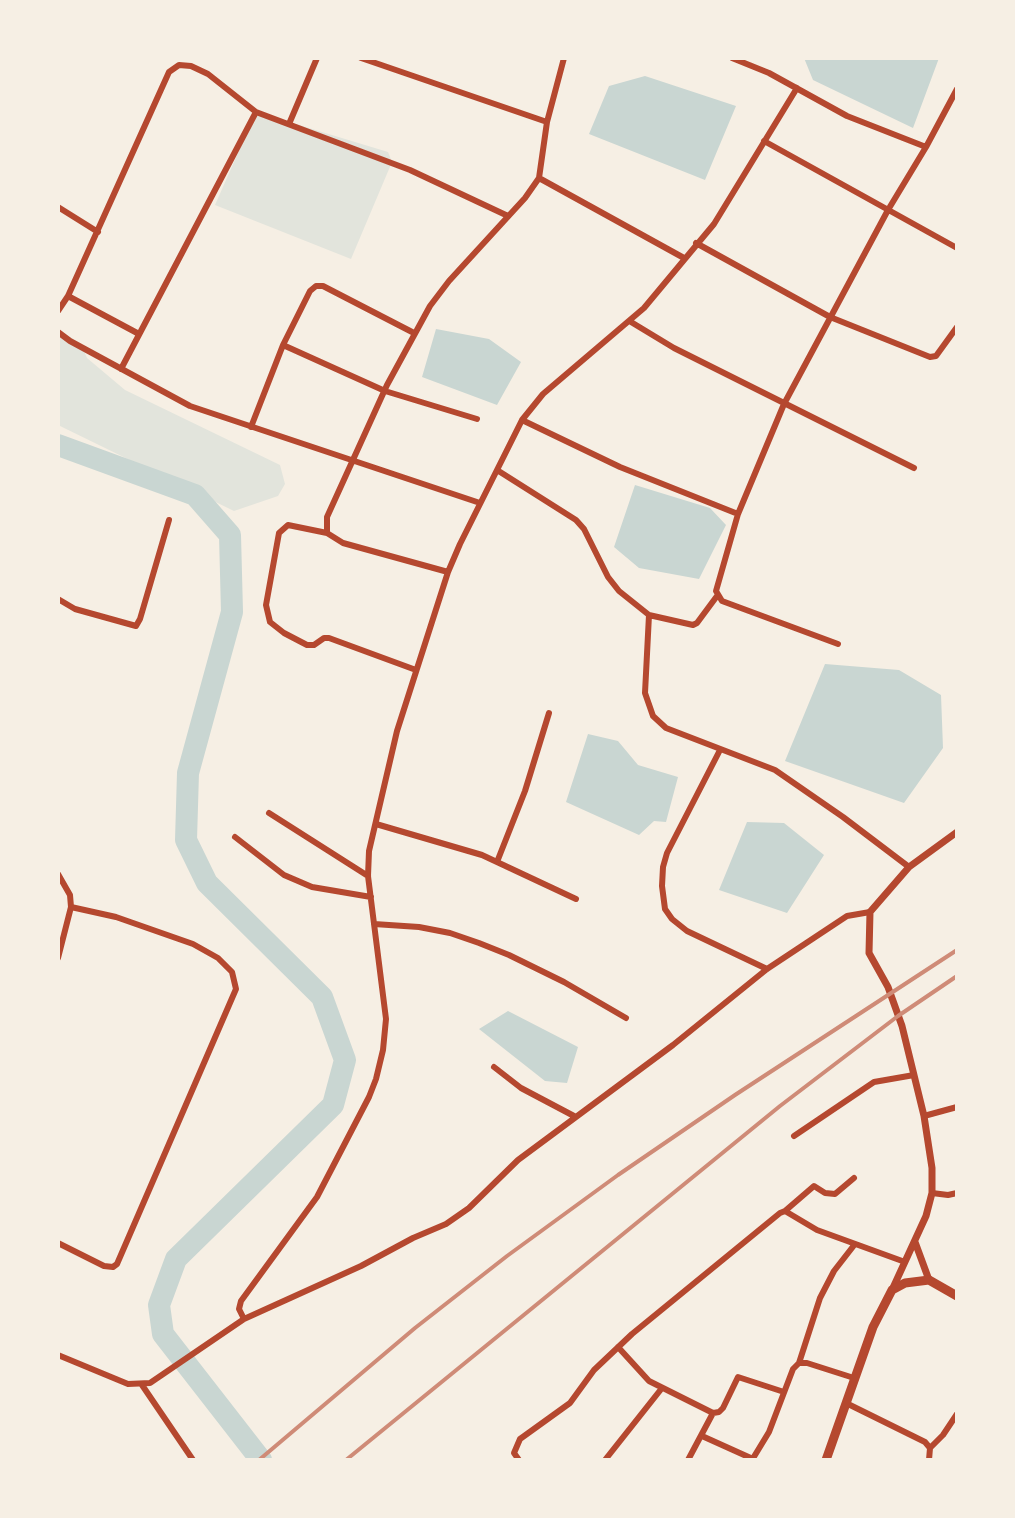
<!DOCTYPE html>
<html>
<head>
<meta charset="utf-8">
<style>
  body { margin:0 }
  #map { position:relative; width:1015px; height:1518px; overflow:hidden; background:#f6efe4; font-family:"PT Sans Narrow",sans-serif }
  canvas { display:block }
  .frame { position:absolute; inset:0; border:60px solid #f6efe4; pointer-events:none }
</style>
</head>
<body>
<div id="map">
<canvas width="1015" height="1518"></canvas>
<div class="frame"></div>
</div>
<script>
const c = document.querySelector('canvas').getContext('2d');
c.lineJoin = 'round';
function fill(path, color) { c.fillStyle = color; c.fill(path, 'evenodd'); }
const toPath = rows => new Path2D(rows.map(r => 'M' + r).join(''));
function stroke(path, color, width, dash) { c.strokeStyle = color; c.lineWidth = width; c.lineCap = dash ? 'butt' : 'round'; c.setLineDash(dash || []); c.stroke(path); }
const green = toPath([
  [256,112,388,152,392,162,351,259,215,205],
  [58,329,81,344,87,358,125,390,280,465,285,484,278,496,234,511,58,425]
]);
const water = toPath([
  [804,58,939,58,913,128,813,80],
  [645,76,736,106,705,180,589,134,609,86],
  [436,329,489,339,521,362,497,405,422,377],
  [635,485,710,508,726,525,699,579,639,568,614,547],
  [825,664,899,670,941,695,943,748,904,803,785,761],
  [588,734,618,741,638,765,678,777,666,822,654,821,639,835,566,802],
  [747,822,784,823,824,855,787,913,719,890],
  [508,1011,578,1047,567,1083,545,1081,479,1029]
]);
const river = toPath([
  [58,445,195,495,230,535,232,612,188,773,186,840,207,883,322,997,345,1060,333,1105,176,1259,159,1305,163,1334,261,1460]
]);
const minor = toPath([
  [361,58,547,122],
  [732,58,769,73,847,116,926,147],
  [289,124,317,58],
  [764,141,957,248],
  [539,178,684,258],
  [58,207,98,232],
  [696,243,830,317,930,357,936,356,957,327],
  [68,296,139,334],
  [58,311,68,296,169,72,179,65,191,66,208,74,256,112],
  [631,322,674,348,914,468],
  [58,332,70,341,190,406,480,503],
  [283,345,385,391,477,419],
  [121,369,256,112,410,170,508,216],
  [522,420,620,467,738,514],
  [251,427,283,345,310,291,316,286,323,286,414,333],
  [497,470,576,520,584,529,608,577,619,591,649,615,645,693,653,716,666,728,775,770,843,817,909,867],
  [327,533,288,525,279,533,266,605,270,622,284,633,307,645,314,645,324,638,329,638,416,670],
  [448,572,343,543,327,533,327,517,387,385,430,306,449,281,525,198,539,178,547,122,564,58],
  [58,599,75,609,136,626,140,619,169,520],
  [649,615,693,625,697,623,717,596],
  [838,644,722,601,716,591,738,514,784,404,888,210,926,147,957,89],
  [720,750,667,853,663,867,662,886,665,909,672,919,687,931,767,969],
  [269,813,368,876],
  [376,824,482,855,576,899],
  [235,837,284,875,312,887,371,897],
  [497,862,525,791,549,713],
  [58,874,70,895,71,907,58,958],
  [374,924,419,927,450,933,479,943,509,955,564,982,626,1018],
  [494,1067,521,1088,574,1116],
  [924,1116,957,1107],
  [794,1136,874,1082,914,1075],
  [932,1193,948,1195,957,1193],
  [785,1211,814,1186,825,1193,835,1194,854,1178],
  [58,1243,104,1266,113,1267,117,1264,236,989,232,972,218,958,193,944,116,917,71,907],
  [244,1319,239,1309,241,1301,317,1197,369,1097,376,1079,383,1050,386,1019,368,876,369,851,397,731,448,572,460,544,522,420,543,394,644,308,714,224,797,88],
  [618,1347,649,1381,713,1413,719,1412,723,1408,738,1377,784,1392],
  [58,1355,128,1384,150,1383,244,1319,361,1266,413,1238,446,1224,469,1208,518,1160,673,1045,767,969,847,916,870,912],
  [799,1363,820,1298,834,1271,855,1244],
  [142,1385,193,1460],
  [846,1403,925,1442,930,1448,929,1460],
  [702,1436,753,1459],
  [930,1448,943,1435,957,1414],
  [519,1460,514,1453,520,1439,570,1403,594,1370,632,1334,780,1213,785,1211,817,1230,905,1262],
  [605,1460,662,1388],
  [688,1460,713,1413],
  [752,1460,769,1432,793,1369,799,1363,807,1363,854,1378]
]);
const tertiary = toPath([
  [915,1242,929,1280],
  [892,1290,926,1216,932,1193,932,1168,924,1116,902,1026,888,987,869,953,870,912,909,867,957,832]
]);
const primary = toPath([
  [826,1460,873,1327,892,1290,905,1283,929,1280,957,1296]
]);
const rail = toPath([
  [259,1460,415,1328,507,1256,618,1175,735,1095,957,950],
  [346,1460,780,1106,898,1016,957,976]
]);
fill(green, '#e2e4dc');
fill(water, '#c9d6d2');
stroke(river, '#c9d6d2', 22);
stroke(minor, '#b5482f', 6);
stroke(tertiary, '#b5482f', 7);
stroke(primary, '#b5482f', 9);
stroke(rail, '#cf8b77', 4);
</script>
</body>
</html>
